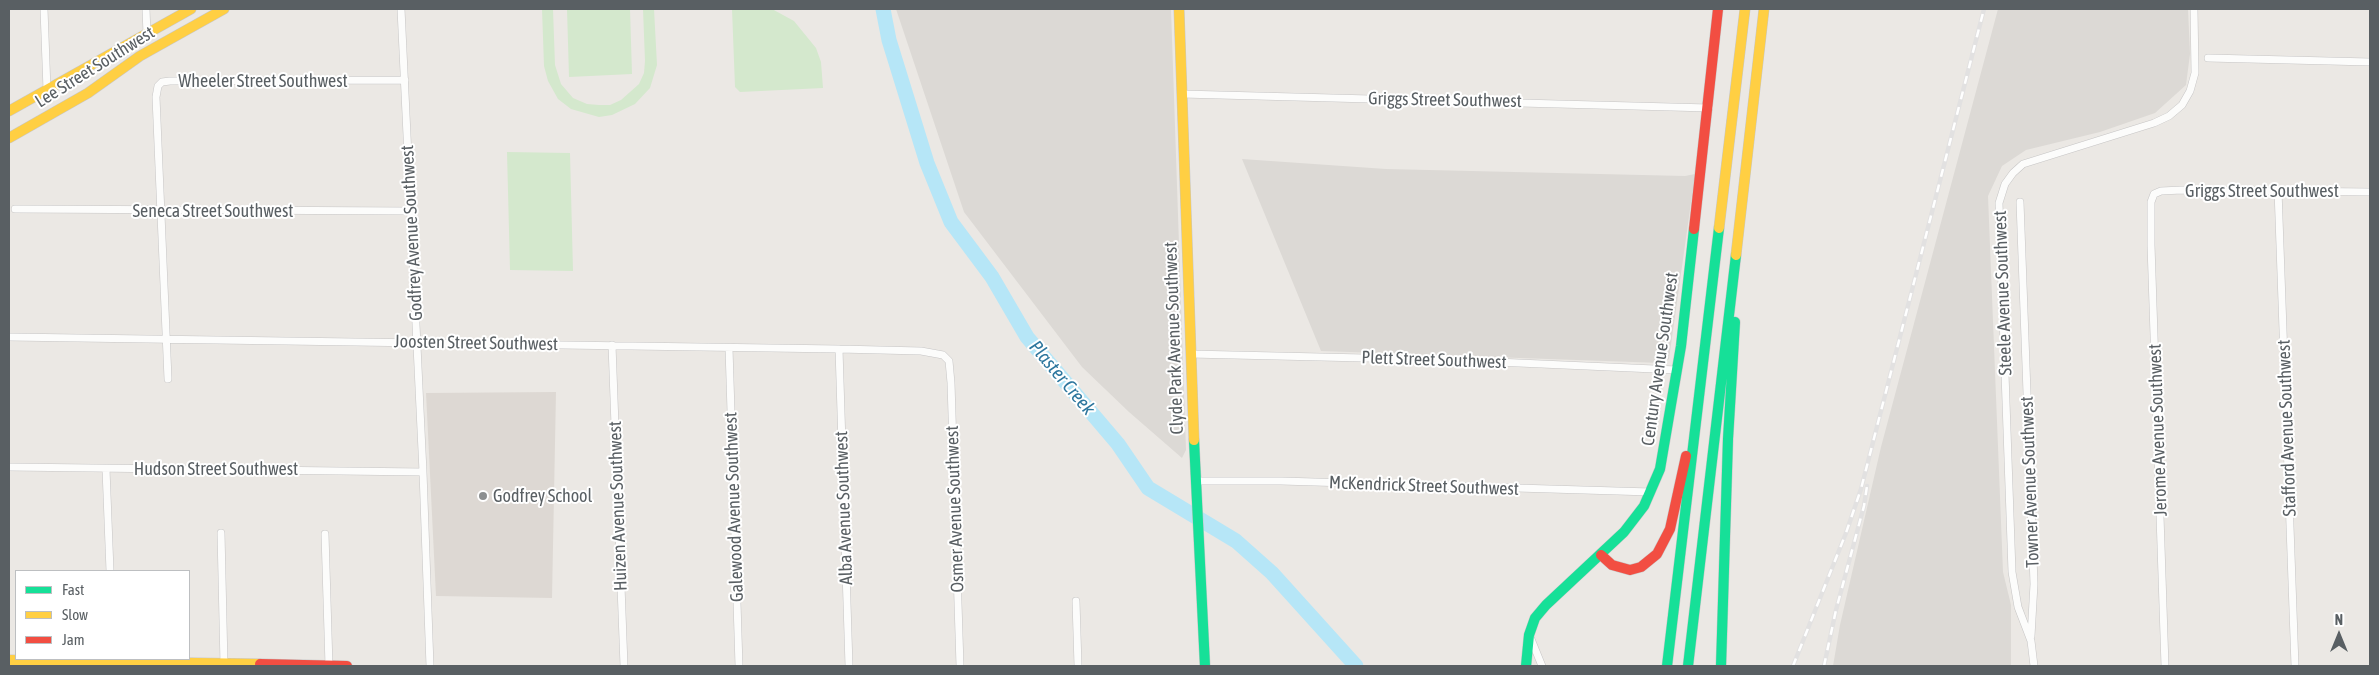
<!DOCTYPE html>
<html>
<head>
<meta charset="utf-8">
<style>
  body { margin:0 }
  #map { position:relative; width:2379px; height:675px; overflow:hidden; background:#ebe8e4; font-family:"Asap Condensed",sans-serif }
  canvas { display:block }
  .frame { position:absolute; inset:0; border:10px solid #595f63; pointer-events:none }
  .legend { position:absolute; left:15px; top:570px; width:175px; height:90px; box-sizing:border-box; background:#fff; border:1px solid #bdbfc1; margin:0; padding:6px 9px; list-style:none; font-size:15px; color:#595f63 }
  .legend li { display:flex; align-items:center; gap:10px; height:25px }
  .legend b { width:25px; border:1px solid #bdbfc1 }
  .north { position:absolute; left:2314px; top:610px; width:50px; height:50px; -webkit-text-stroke:4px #fff; paint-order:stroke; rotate:0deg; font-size:14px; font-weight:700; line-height:20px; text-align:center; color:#595f63 }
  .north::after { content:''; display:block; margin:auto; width:18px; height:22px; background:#595f63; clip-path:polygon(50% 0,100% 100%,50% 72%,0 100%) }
</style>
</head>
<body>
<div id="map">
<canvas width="2379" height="675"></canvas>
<div class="frame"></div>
<ul class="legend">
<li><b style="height:6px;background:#16e098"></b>Fast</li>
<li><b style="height:6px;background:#ffcf43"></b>Slow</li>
<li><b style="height:6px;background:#f24e42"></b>Jam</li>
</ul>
<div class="north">N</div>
</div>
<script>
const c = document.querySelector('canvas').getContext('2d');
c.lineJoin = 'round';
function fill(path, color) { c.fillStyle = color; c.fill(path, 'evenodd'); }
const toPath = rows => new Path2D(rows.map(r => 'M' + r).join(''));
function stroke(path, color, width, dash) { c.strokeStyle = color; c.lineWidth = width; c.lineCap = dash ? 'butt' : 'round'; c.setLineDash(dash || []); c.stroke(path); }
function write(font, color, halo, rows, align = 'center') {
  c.font = font + ' "Asap Condensed",sans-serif'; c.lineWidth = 4; c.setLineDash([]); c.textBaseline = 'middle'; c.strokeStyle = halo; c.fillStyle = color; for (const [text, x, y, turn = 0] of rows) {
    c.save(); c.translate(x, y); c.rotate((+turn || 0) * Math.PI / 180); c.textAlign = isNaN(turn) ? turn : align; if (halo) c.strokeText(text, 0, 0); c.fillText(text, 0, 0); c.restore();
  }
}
const industrial = toPath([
  [896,9,1171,9,1186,450,1182,458,1129,412,1082,367,964,212],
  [1998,9,2188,9,2190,54,2186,85,2155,113,2100,132,2026,150,2002,166,1988,196,2003,572,2011,605,2011,666,1833,666,1840,625,1881,447],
  [1242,159,1386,169,1685,176,1695,174,1669,359,1662,363,1321,351]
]);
const education = toPath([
  [556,392,552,598,436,596,426,393]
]);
const green = toPath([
  [542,9,553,9,555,65,561,84,573,98,587,104,599,105,610,105,621,100,639,84,644,73,645,61,643,9,654,9,657,65,650,88,635,104,612,115,599,117,571,109,558,99,548,81,544,66],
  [567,9,630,9,632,74,569,77],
  [732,9,772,9,794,21,816,48,821,62,823,88,740,92,735,87],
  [507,152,570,153,573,271,510,270]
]);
const river = toPath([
  [883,9,889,40,927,163,951,222,992,277,1027,337,1118,444,1148,488,1236,541,1272,573,1356,666]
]);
const street = toPath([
  [44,9,47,90],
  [146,9,147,34],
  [401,9,423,472,430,666],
  [2208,58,2370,62],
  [1182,94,1709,108],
  [2278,190,2295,666],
  [2020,202,2034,584,2031,636],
  [15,209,411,211],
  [9,337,839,349,921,351,943,355,949,361,951,383,960,666],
  [612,345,624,666],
  [729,348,739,666],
  [839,349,849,666],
  [1190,354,1451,360,1677,370],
  [168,379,156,97,158,86,162,82,170,81,405,80],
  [9,467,423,472],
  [106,469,110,571],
  [1196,481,1281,481,1651,492],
  [221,533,224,665],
  [325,534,329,666],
  [1076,601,1078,666],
  [1531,639,1542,666],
  [2034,666,2031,641,2018,607,2012,572,1999,203,2005,184,2013,173,2023,164,2154,123,2169,116,2182,105,2190,91,2195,73,2194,9],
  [2165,666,2151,245,2151,202,2154,194,2161,191,2182,190,2370,192]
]);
const fast = toPath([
  [1194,440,1205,666],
  [1526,666,1529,635,1535,618,1546,605,1624,532,1644,506,1660,469,1681,346,1694,229],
  [1667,666,1719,228],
  [1688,666,1736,255],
  [1721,666,1728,439,1735,322]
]);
const slow = toPath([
  [1179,9,1194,440],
  [9,111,191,9],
  [9,138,88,93,140,56,224,9],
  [1719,228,1745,9],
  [1736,255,1764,9],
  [9,660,260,664]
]);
const jam = toPath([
  [1694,229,1718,9],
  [1601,555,1612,565,1630,570,1641,567,1657,554,1670,529,1686,456],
  [260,664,347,666]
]);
const rail = toPath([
  [1793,666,1846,533,1861,489,1984,9],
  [1824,666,1836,610,1864,506,1867,486]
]);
const markers = [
  [483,496,5,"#8c8f90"]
];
const streetNames = [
  ["Lee Street Southwest",95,67,-32],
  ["Wheeler Street Southwest",263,81],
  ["Griggs Street Southwest",1445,100,1],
  ["Griggs Street Southwest",2262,191],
  ["Seneca Street Southwest",213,211],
  ["Godfrey Avenue Southwest",412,233,-93],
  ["Steele Avenue Southwest",2003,293,-92],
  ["Clyde Park Avenue Southwest",1174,338,-92],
  ["Joosten Street Southwest",476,343,1],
  ["Century Avenue Southwest",1660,359,-82],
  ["Plett Street Southwest",1434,360,2],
  ["Stafford Avenue Southwest",2287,428,-92],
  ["Jerome Avenue Southwest",2158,430,-92],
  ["Hudson Street Southwest",216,469],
  ["Towner Avenue Southwest",2030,482,-92],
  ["McKendrick Street Southwest",1424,486,2],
  ["Huizen Avenue Southwest",618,506,-92],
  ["Galewood Avenue Southwest",734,507,-92],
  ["Alba Avenue Southwest",844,508,-92],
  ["Osmer Avenue Southwest",955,509,-92]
];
const poiNames = [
  ["Godfrey School",493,496]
];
const waterNames = [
  ["Plaster Creek",1062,378,50]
];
fill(industrial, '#dcd9d5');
fill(education, '#ddd8d3');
fill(green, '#d4e8cd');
stroke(river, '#b6e6f7', 15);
stroke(street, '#c6c5c5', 8);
stroke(fast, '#c7c7c7', 11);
stroke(slow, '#c7c7c7', 11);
stroke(jam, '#c7c7c7', 11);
stroke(street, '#fcfcfb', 7);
stroke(fast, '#16e098', 10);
stroke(slow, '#ffcf43', 10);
stroke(jam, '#f24e42', 10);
stroke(rail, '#e2e1e1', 4.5);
stroke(rail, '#fff', 2.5, [8]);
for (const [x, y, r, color] of markers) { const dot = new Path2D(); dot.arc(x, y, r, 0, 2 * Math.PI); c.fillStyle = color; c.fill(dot); stroke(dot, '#fff', 2); }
write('18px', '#595f63', '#fff', streetNames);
write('18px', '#595f63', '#fff', poiNames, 'left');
write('italic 19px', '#2e779e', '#fff', waterNames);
</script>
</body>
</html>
